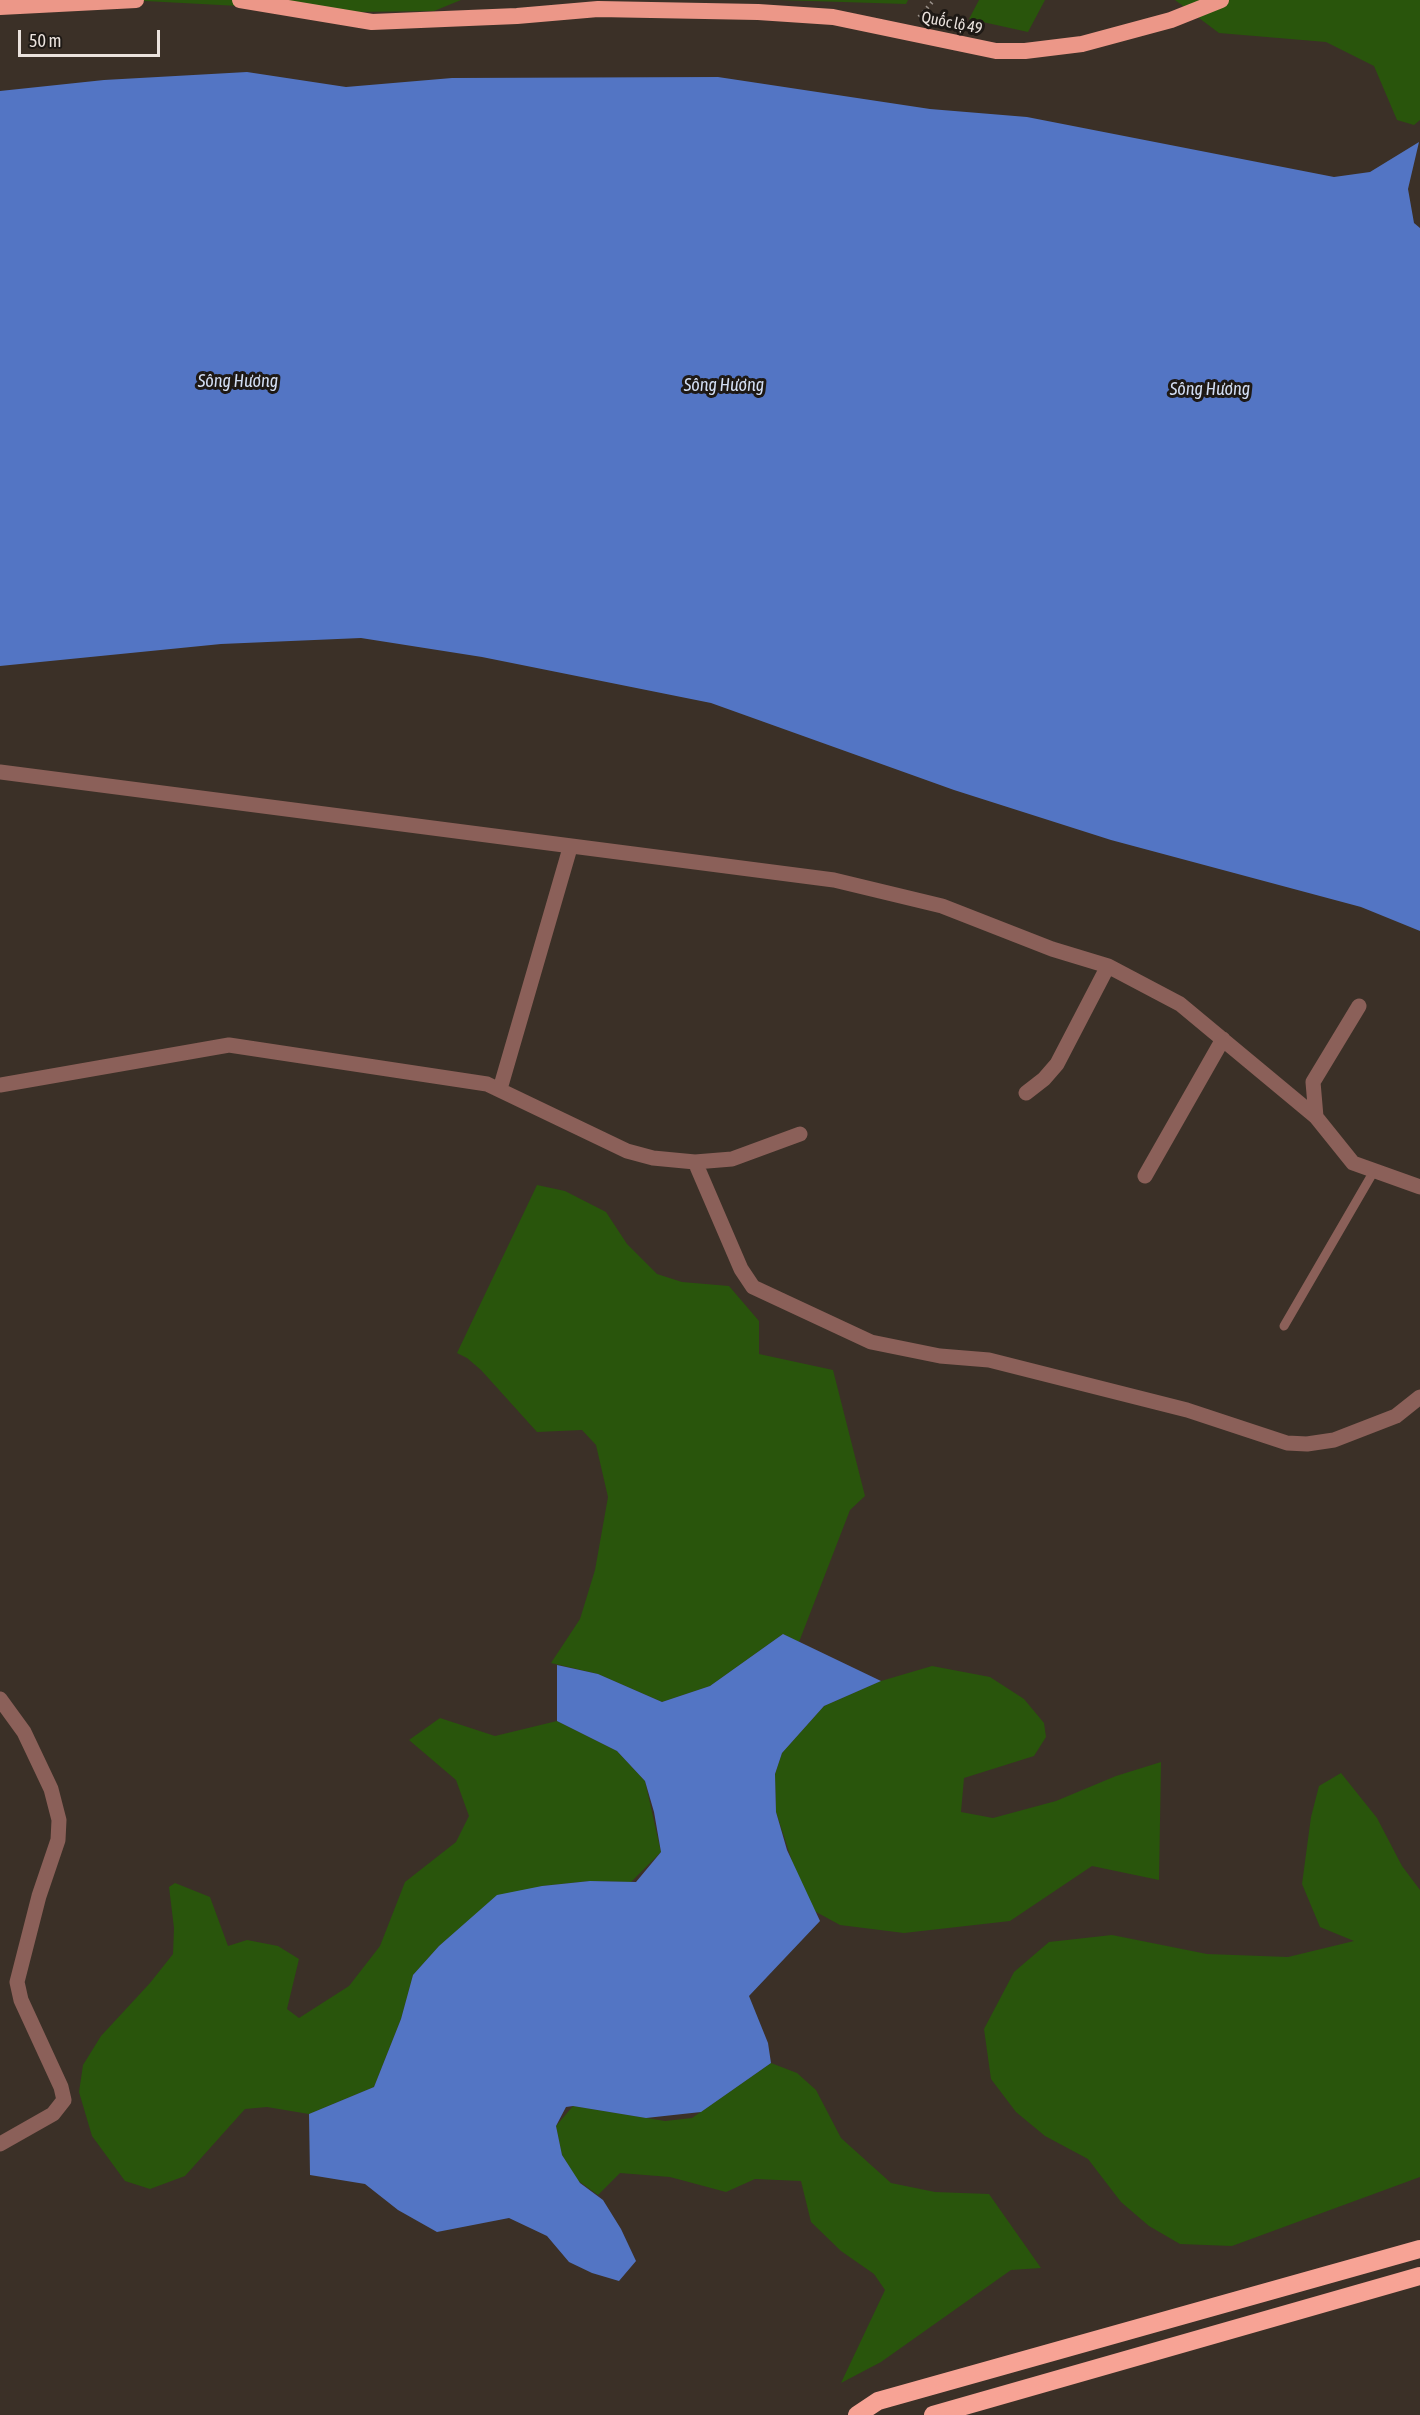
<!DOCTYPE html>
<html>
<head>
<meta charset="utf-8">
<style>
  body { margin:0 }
  #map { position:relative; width:1420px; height:2415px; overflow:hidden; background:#3b3027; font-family:"Asap Condensed",sans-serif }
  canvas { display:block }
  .scale { position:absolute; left:18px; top:30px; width:142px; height:27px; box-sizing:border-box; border:3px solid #ebe3de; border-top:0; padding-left:8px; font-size:18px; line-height:21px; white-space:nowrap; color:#ebe3de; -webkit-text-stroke:4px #1e1915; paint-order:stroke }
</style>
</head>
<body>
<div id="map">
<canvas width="1420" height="2415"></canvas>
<div class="scale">50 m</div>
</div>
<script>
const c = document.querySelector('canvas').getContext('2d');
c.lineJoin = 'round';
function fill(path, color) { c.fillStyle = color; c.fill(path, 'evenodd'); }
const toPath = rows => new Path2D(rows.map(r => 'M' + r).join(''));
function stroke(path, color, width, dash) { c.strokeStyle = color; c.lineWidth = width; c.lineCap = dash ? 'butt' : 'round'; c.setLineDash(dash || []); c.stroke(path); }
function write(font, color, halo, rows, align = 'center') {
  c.font = font + ' "Asap Condensed",sans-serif'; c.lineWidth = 6; c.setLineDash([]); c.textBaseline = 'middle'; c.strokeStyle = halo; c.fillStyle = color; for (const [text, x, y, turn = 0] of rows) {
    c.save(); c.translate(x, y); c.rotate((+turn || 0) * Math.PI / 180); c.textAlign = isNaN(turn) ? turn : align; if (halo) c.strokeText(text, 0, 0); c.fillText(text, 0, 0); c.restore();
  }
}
const green = toPath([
  [126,0,461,0,434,11,352,12],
  [779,0,908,0,906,4],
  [979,0,1045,0,1028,32,969,19],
  [1175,0,1420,0,1420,120,1414,125,1397,120,1374,66,1326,42,1219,33],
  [537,1185,565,1191,606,1212,627,1244,657,1274,682,1282,729,1286,759,1321,759,1354,833,1370,865,1496,850,1510,799,1642,783,1634,710,1686,662,1702,598,1674,551,1663,580,1619,595,1570,608,1497,596,1445,582,1430,537,1432,481,1370,467,1358,457,1353],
  [932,1666,990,1677,1024,1699,1044,1723,1046,1737,1034,1756,964,1778,961,1812,993,1818,1056,1801,1116,1776,1161,1762,1159,1880,1092,1866,1010,1921,904,1933,840,1925,807,1907,776,1812,775,1774,782,1753,824,1706,881,1681],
  [440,1718,495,1736,557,1721,617,1751,645,1781,661,1852,631,1882,590,1881,542,1886,491,1901,439,1946,413,1975,401,2019,374,2087,309,2114,267,2107,245,2109,185,2176,150,2189,125,2181,92,2136,79,2092,83,2065,101,2036,150,1983,173,1954,174,1928,169,1887,175,1883,210,1897,228,1946,247,1940,278,1946,299,1959,287,2009,299,2018,349,1986,380,1946,405,1882,456,1842,469,1816,456,1780,409,1740],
  [1341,1773,1377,1818,1402,1866,1420,1890,1420,2177,1232,2246,1180,2244,1149,2226,1121,2202,1088,2159,1045,2136,1016,2112,991,2079,984,2029,1014,1972,1049,1942,1112,1935,1207,1954,1288,1957,1354,1941,1320,1927,1302,1884,1311,1817,1319,1786],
  [771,2063,797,2073,816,2090,841,2138,891,2183,935,2192,989,2194,1041,2268,1011,2270,881,2362,841,2383,885,2290,874,2274,841,2251,811,2222,801,2181,755,2179,726,2192,670,2177,620,2173,598,2195,577,2180,562,2155,556,2126,573,2106,665,2121,692,2118]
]);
const water = toPath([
  [247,72,346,87,452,78,718,77,930,109,1027,117,1334,177,1370,172,1419,142,1408,189,1414,223,1420,228,1420,931,1361,907,1111,840,954,790,711,703,482,657,361,638,221,644,0,666,0,91,104,80],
  [783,1634,881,1681,824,1706,782,1753,775,1774,776,1812,787,1850,820,1921,749,1996,768,2043,771,2063,701,2112,646,2118,573,2106,566,2107,556,2126,562,2155,580,2183,603,2200,621,2229,636,2261,619,2281,592,2273,569,2262,547,2236,509,2218,437,2232,398,2210,365,2184,310,2175,309,2114,374,2087,401,2019,413,1975,439,1946,497,1895,542,1886,590,1881,636,1882,661,1852,654,1812,645,1781,617,1751,557,1721,557,1665,598,1674,662,1702,710,1686]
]);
const path = toPath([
  [919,17,934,0]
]);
const service = toPath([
  [1284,1326,1374,1171]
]);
const minor = toPath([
  [0,772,834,880,942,906,1052,949,1108,966,1180,1004,1316,1117,1353,1163,1420,1187],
  [0,1085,229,1045,487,1084,627,1151,653,1158,695,1162,741,1269,753,1287,871,1342,940,1356,989,1360,1187,1410,1287,1443,1307,1444,1334,1440,1396,1416,1420,1397],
  [500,1089,570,848],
  [1026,1093,1044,1079,1057,1064,1108,966],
  [1316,1117,1313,1082,1359,1006],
  [695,1162,732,1159,800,1134],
  [1145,1176,1223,1039],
  [0,1699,24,1732,51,1789,59,1820,58,1840,39,1896,17,1982,21,2000,61,2087,64,2100,53,2114,0,2144]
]);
const trunk = toPath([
  [240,0,372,22,517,16,598,9,758,12,833,17,996,51,1025,51,1082,44,1171,20,1221,0],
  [0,7,136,0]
]);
const motorway = toPath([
  [857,2415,878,2401,1420,2249],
  [933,2415,1420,2276]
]);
const streetNames = [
  ["Quốc lộ 49",952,23,11]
];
const waterNames = [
  ["Sông Hương",238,381],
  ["Sông Hương",724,385],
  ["Sông Hương",1210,389]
];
fill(green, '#29550c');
fill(water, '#5375c4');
stroke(path, '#999089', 4, [1.5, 4.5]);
stroke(service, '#8b6059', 9);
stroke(minor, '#8b6059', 15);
stroke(trunk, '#ec9788', 16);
stroke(motorway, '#f7a395', 18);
write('16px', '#ebe3de', '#1e1915', streetNames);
write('italic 18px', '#d3def3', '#1e1915', waterNames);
</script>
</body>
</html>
